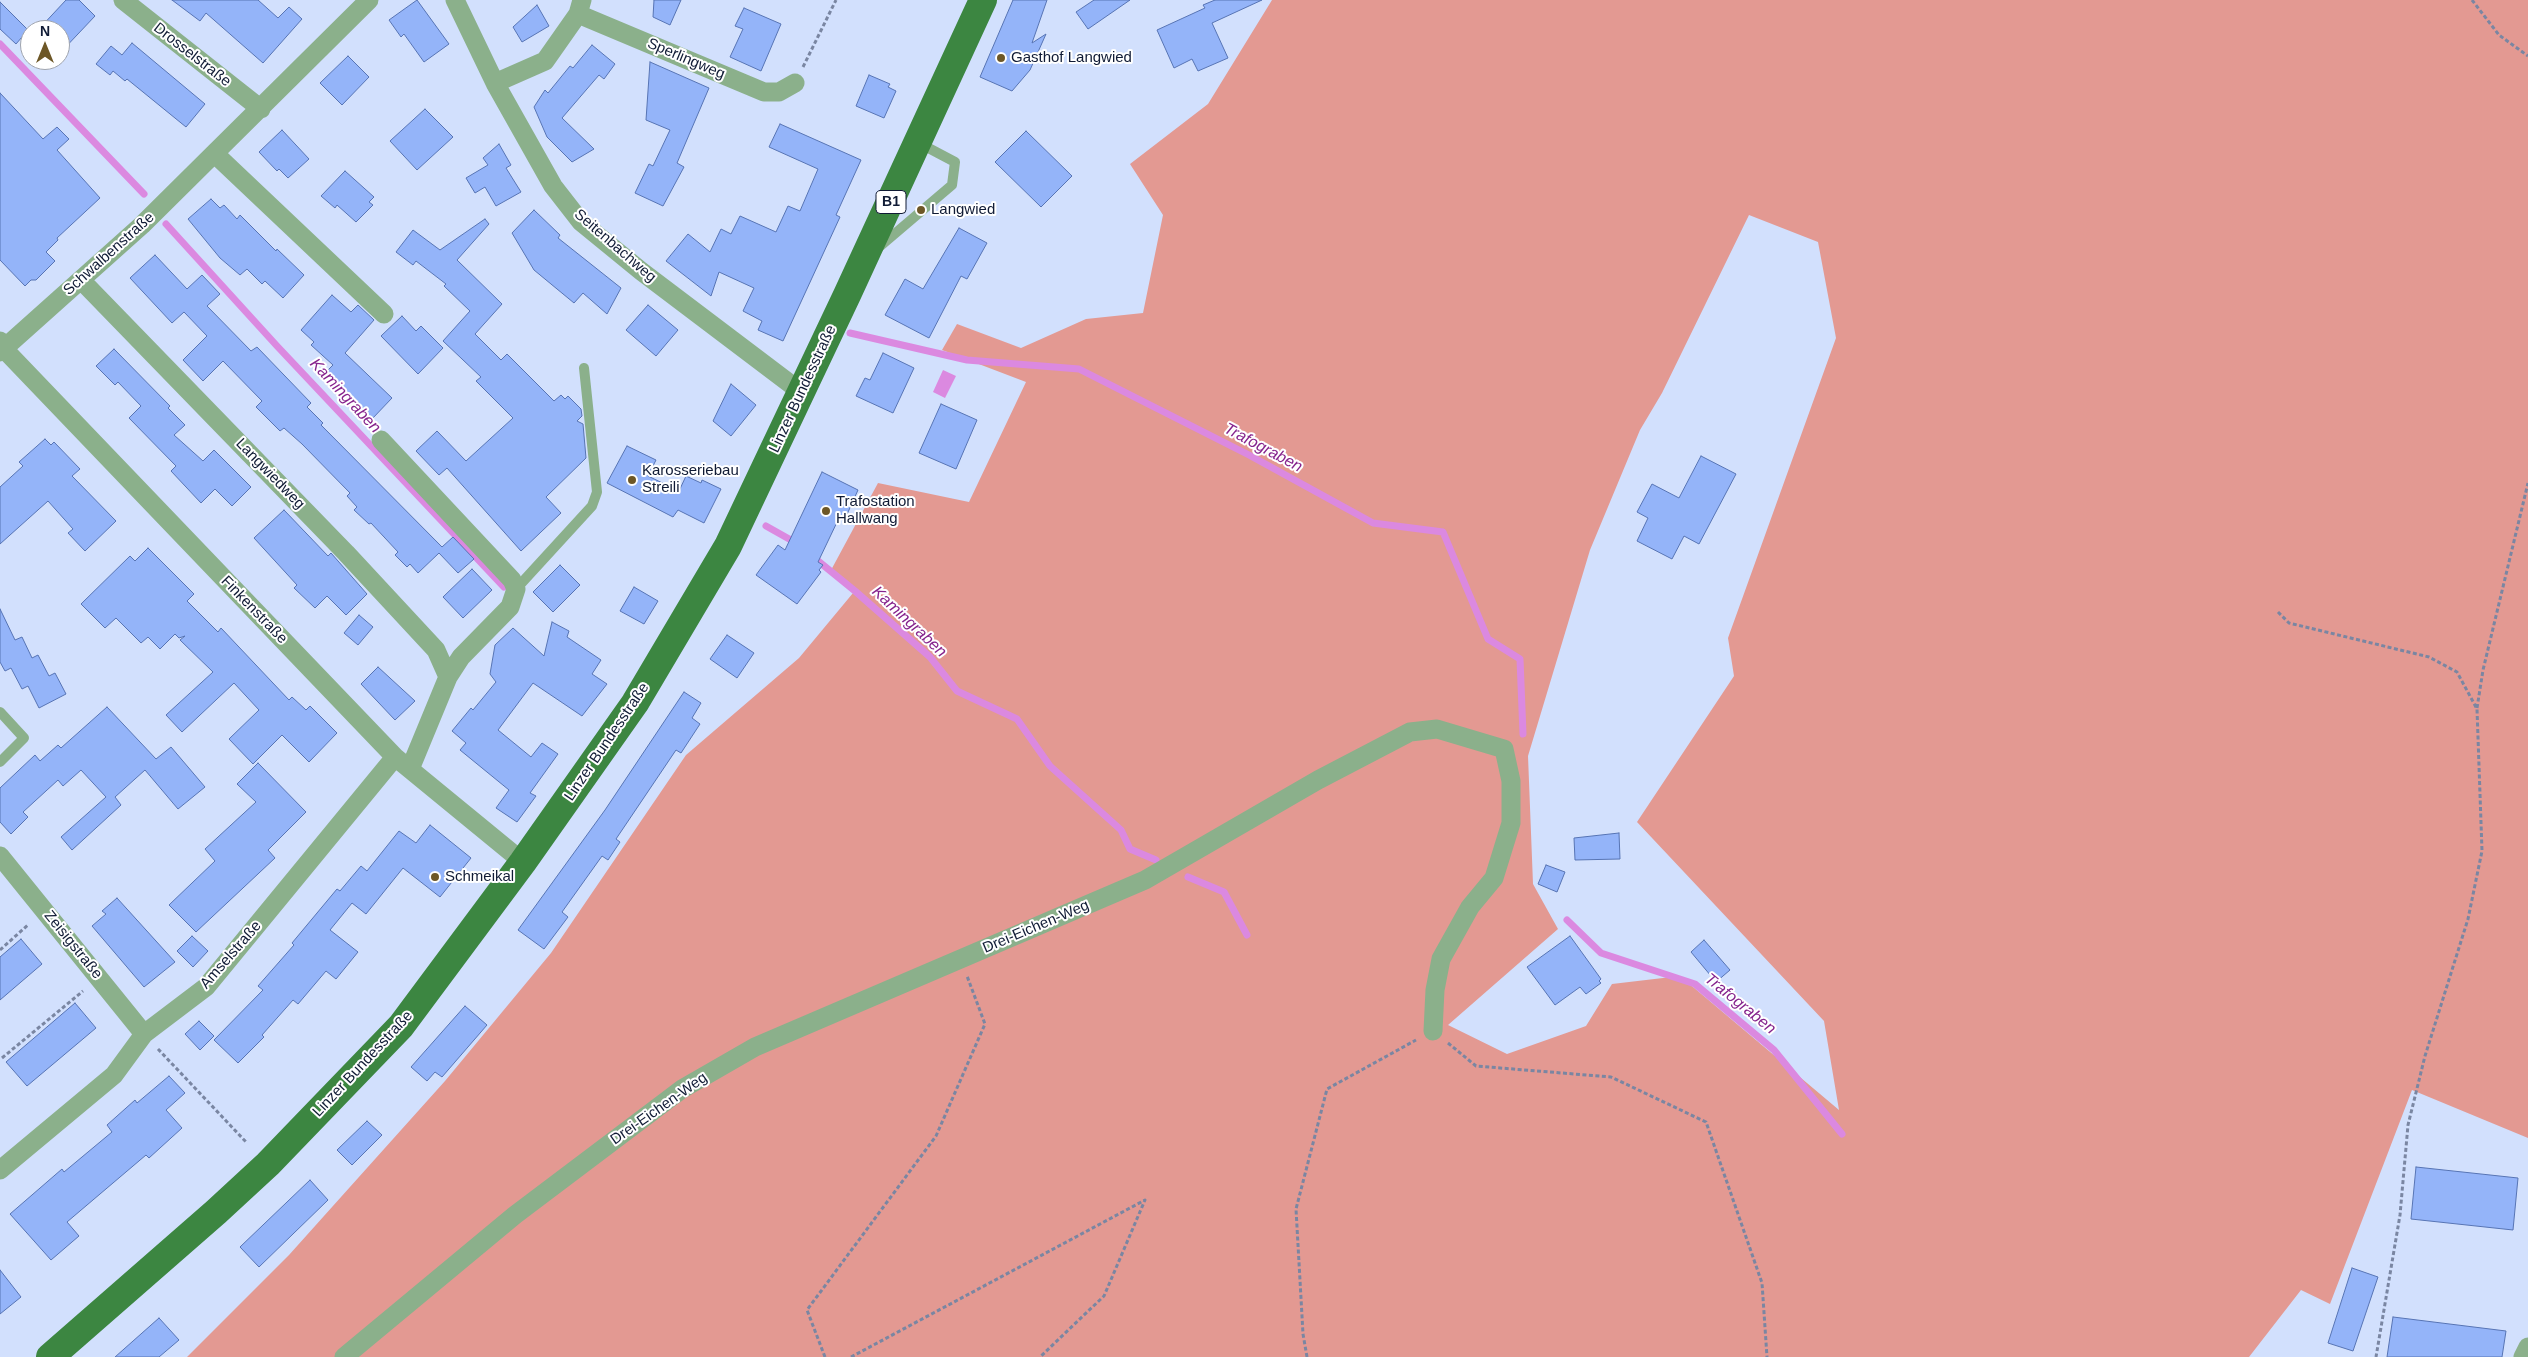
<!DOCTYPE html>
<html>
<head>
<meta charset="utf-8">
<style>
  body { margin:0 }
  #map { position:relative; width:2528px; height:1357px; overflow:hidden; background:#d2e0fd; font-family:Arial,sans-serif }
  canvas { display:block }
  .north { position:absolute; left:20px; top:20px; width:50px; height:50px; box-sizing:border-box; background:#fff; border:1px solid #9fa4ae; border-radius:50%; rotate:0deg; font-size:14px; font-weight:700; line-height:20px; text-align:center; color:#101b35 }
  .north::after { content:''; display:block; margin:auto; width:18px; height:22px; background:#6d5727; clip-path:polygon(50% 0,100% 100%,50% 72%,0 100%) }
</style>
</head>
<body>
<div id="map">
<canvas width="2528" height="1357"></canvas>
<div class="north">N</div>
</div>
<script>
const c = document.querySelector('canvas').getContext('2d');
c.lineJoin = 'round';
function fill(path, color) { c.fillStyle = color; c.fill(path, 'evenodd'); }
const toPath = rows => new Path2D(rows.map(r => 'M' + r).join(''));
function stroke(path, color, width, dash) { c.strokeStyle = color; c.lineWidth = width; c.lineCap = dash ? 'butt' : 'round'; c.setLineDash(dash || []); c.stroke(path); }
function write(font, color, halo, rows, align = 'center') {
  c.font = font + ' Arial,sans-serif'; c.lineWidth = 4; c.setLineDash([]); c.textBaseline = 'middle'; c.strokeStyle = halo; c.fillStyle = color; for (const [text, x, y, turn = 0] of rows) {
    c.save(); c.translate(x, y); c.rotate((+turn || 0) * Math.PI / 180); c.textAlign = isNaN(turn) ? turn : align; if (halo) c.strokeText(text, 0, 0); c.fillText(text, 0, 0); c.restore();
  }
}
const green = toPath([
  [1272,0,2528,0,2528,1138,2412,1090,2330,1304,2301,1290,2249,1357,187,1357,289,1255,445,1081,551,953,686,755,799,658,853,593,830,572,878,483,969,502,1026,382,942,350,957,324,1021,348,1086,319,1143,313,1163,215,1130,164,1208,104],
  [1749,215,1818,242,1836,338,1728,638,1734,676,1637,822,1824,1021,1839,1110,1680,976,1612,984,1586,1026,1507,1054,1448,1025,1558,929,1533,884,1528,756,1590,550,1640,430,1662,393]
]);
const water = toPath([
  [943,370,956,376,945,398,933,392]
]);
const stream = toPath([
  [0,44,144,194],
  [166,224,277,346,504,587],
  [850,333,967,360,1079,369,1249,455,1373,523,1443,532,1488,639,1520,659,1523,734],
  [766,526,798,544],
  [812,556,855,591,930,657,957,691,1017,719,1050,766,1121,830,1130,849,1156,860],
  [1188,877,1224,892,1247,935],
  [1567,920,1601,953,1695,984,1774,1050,1842,1134]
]);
const building = toPath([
  [66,0,79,0,95,16,60,53,60,30,38,30,66,0],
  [172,0,258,0,278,18,289,7,302,19,263,63,206,13,200,21,172,0],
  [417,0,449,44,424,62,404,34,401,37,389,20,417,0],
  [654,0,681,0,670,25,653,17,654,0],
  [1013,0,1047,0,1032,43,1046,34,1030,70,1012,91,980,77,1013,0],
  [1094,0,1130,0,1088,29,1076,12,1094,0],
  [1215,0,1262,0,1212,23,1228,58,1198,71,1192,59,1174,68,1157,30,1205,8,1203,5,1215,0],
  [0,2,28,30,16,44,0,29,0,2],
  [537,5,549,26,522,42,513,27,537,5],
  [744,8,781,24,761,71,730,57,743,29,735,26,744,8],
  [132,43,205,104,186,127,127,79,125,81,113,71,110,75,96,64,111,46,122,55,132,43],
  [592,45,615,64,604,79,599,75,562,118,594,149,572,162,547,137,534,107,545,90,548,93,570,66,573,68,592,45],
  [348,56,369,77,342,105,320,83,348,56],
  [650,62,709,88,677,163,684,167,663,206,635,193,649,164,653,166,670,130,646,120,650,62],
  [869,75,890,84,888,87,896,91,884,118,856,106,869,75],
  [0,93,43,139,57,127,69,139,57,150,100,198,57,238,58,240,46,252,55,261,36,280,31,280,25,286,0,260,0,93],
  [425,109,453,137,417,170,390,141,425,109],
  [780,124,861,160,836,215,840,217,783,341,758,330,762,321,743,311,754,288,719,272,711,296,666,261,688,234,710,252,721,229,731,234,740,216,776,232,788,206,800,211,818,169,769,147,780,124],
  [282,130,309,159,288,178,279,169,277,171,259,152,282,130],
  [1026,131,1072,176,1041,207,995,162,1026,131],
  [499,144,511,165,506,168,521,192,496,206,485,187,475,193,466,178,488,165,483,158,499,144],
  [345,171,374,197,369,202,373,205,356,222,337,205,335,208,321,196,345,171],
  [211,199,220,208,224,205,237,219,240,215,276,251,277,249,304,275,283,298,265,281,262,284,247,269,240,275,220,258,188,219,211,199],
  [534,210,560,235,558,238,621,288,607,314,583,293,574,303,534,270,512,233,534,210],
  [485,219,489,224,457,260,502,304,475,334,501,360,507,354,554,401,561,395,565,399,568,396,581,409,582,416,577,421,583,424,586,458,546,497,561,513,521,551,447,468,439,475,416,451,437,431,466,461,513,418,476,381,481,377,443,341,470,311,444,286,446,284,416,261,413,265,396,252,413,230,440,250,485,219],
  [959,228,987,243,967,279,961,276,929,338,885,315,905,279,923,289,959,228],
  [155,255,187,289,202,275,220,294,207,306,251,351,257,347,311,403,307,407,323,423,321,425,442,547,453,537,474,559,458,573,439,553,418,573,410,564,407,567,395,555,398,552,371,523,369,524,354,510,357,507,347,496,350,493,302,444,284,428,280,431,256,407,262,401,223,361,203,381,183,360,207,336,184,312,172,323,130,278,155,255],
  [332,295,351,312,358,305,374,320,345,353,392,398,372,419,325,373,333,365,311,345,314,342,301,330,332,295],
  [648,305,678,330,656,356,626,330,648,305],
  [402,316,416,331,421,326,443,348,418,374,381,336,402,316],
  [114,349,170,406,168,408,185,425,174,435,203,461,214,450,251,487,232,506,215,489,201,503,171,471,176,466,129,418,141,406,118,382,115,385,96,366,114,349],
  [883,353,914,368,893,413,856,396,865,378,870,380,883,353],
  [731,384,756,405,731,436,713,421,731,384],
  [941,404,977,420,956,469,919,453,941,404],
  [45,439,51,445,54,442,80,469,72,476,116,521,85,551,68,533,73,529,48,501,0,544,0,487,23,466,19,462,45,439],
  [627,446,656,460,648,476,679,491,686,476,701,483,702,480,721,489,704,523,678,510,673,517,607,483,627,446],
  [1701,456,1736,474,1699,544,1684,536,1672,559,1637,541,1648,518,1637,512,1652,484,1679,498,1701,456],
  [822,472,858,490,844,521,839,518,818,562,823,565,819,570,821,572,797,604,756,575,778,545,785,550,822,472],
  [284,510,328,556,331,553,367,594,346,615,327,596,315,608,294,588,297,585,254,538,284,510],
  [148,548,194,594,187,601,218,632,221,628,289,700,292,697,306,710,310,706,337,733,309,762,282,735,253,764,229,739,259,710,234,683,182,732,166,715,213,672,180,640,185,636,179,638,175,634,160,649,148,637,141,643,116,618,105,628,81,604,130,556,135,561,148,548],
  [560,565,580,585,553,612,533,592,560,565],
  [472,569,492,590,463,618,443,597,472,569],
  [634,587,658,601,644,624,620,611,634,587],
  [0,609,15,640,22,637,32,658,38,655,49,676,55,673,66,694,39,708,28,686,22,689,11,668,5,671,0,662,0,609],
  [359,615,373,627,358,645,344,633,359,615],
  [552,622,569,631,567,637,601,660,592,674,607,684,582,716,533,683,498,730,531,757,542,743,558,754,530,793,536,796,517,822,496,808,509,790,460,750,466,743,452,731,471,708,473,710,496,682,490,674,495,645,513,628,544,656,552,622],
  [727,635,754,653,737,678,710,659,727,635],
  [378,667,415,701,395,720,361,684,378,667],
  [684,692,701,703,692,718,700,724,681,753,676,750,616,839,620,842,608,860,602,856,562,912,568,917,544,949,518,930,605,810,684,692],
  [107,707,156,759,171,747,205,787,178,809,145,770,115,797,121,805,72,850,61,837,106,797,81,770,63,786,58,780,23,812,28,817,11,834,0,822,0,788,35,755,40,761,58,745,61,748,107,707],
  [258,763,306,812,268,850,275,858,196,932,169,905,215,861,205,849,256,802,237,784,258,763],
  [430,825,471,858,440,897,403,868,366,914,352,903,330,930,358,952,336,979,326,971,298,1004,293,1000,262,1035,264,1037,238,1063,214,1040,263,990,258,986,294,945,292,943,337,889,340,891,361,866,367,871,399,831,416,843,430,825],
  [1619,833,1620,859,1575,860,1574,838,1619,833],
  [1546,865,1565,872,1557,892,1538,884,1546,865],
  [117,898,175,962,144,987,92,926,106,914,102,911,117,898],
  [192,936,208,951,193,967,177,951,192,936],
  [1570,936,1601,979,1599,981,1601,983,1586,994,1580,987,1555,1005,1527,967,1570,936],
  [21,939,42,964,0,1000,0,957,21,939],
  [1704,940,1730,970,1716,982,1691,952,1704,940],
  [75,1003,96,1028,27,1086,6,1062,75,1003],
  [465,1006,487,1025,442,1077,435,1072,427,1081,411,1067,465,1006],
  [199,1021,214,1036,200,1050,185,1034,199,1021],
  [169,1076,185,1093,166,1110,182,1128,149,1158,146,1155,67,1222,79,1236,51,1260,10,1214,62,1169,64,1172,112,1132,107,1125,135,1100,137,1103,169,1076],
  [367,1121,382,1135,352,1165,337,1150,367,1121],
  [2416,1167,2518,1178,2513,1230,2411,1219,2416,1167],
  [310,1180,328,1200,259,1267,240,1247,310,1180],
  [2352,1268,2378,1277,2353,1351,2328,1343,2352,1268],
  [0,1270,21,1297,0,1314,0,1270],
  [2393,1317,2506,1331,2502,1357,2387,1357,2393,1317],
  [159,1318,179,1340,159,1357,115,1357,159,1318]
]);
const path = toPath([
  [2472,0,2499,35,2528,56],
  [803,67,836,0],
  [2278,612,2289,623,2429,657,2457,672,2477,709,2482,851,2468,919,2425,1056,2408,1125,2400,1215,2376,1357],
  [2477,708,2483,670,2528,483],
  [0,950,29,924],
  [1448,1043,1476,1066,1611,1077,1706,1122,1762,1283,1767,1357],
  [158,1049,247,1143],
  [2,1058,83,991],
  [825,1357,807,1310,936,1136,985,1024,967,976],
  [851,1357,1145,1200,1104,1296,1040,1357],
  [1307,1357,1303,1334,1296,1209,1327,1089,1416,1040]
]);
const lane = toPath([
  [878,248,952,185,955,162,919,143],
  [516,589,592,506,597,492,584,368],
  [0,712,24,738,0,762]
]);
const street = toPath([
  [123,0,261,109],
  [455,0,495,83,553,186,581,222,641,271,801,392],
  [578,14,764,92,779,92,795,83],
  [495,83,545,61,578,14,582,0],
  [215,154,384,314],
  [81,280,346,553,436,650,448,677,410,769],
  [0,341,4,349,395,757,523,862],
  [0,352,142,225,369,0],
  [381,440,512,580,516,589,510,607,461,657,448,677],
  [0,856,144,1034],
  [0,1170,114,1075,144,1034,206,987,395,757],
  [344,1357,515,1215,682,1089,755,1047,1145,880,1318,780,1410,732,1437,729,1504,749,1511,781,1511,823,1494,878,1470,907,1441,959,1435,990,1433,1031],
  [2523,1357,2528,1347]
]);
const primary = toPath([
  [50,1357,216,1212,268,1164,401,1026,523,862,635,703,728,546,847,295,983,0]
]);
const markers = [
  [1001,58,5,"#6d5727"],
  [921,210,5,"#6d5727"],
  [632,480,5,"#6d5727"],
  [826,511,5,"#6d5727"],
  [435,877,5,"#6d5727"]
];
const shields = [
  [891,202,30]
];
const shieldNames = [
  ["B1",891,202]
];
const streetNames = [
  ["Drosselstraße",192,55,38],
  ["Sperlingweg",686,59,23],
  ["Seitenbachweg",615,246,41],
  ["Schwalbenstraße",109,254,-42],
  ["Linzer Bundesstraße",803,389,-65],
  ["Langwiedweg",270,474,46],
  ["Finkenstraße",254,610,46],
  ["Linzer Bundesstraße",607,742,-56],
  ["Drei-Eichen-Weg",1036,927,-23],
  ["Zeisigstraße",73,945,51],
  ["Amselstraße",231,955,-49],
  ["Linzer Bundesstraße",363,1064,-47],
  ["Drei-Eichen-Weg",659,1109,-35]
];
const poiNames = [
  ["Gasthof Langwied",1011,58],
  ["Langwied",931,210],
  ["Karosseriebau",642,471],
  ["Streili",642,488],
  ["Trafostation",836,502],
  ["Hallwang",836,519],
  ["Schmeikal",445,877]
];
const waterNames = [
  ["Kamingraben",345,396,47],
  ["Trafograben",1263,448,28],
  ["Kamingraben",909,622,43],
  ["Trafograben",1740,1004,39]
];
fill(green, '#e39992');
fill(water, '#db89e0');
stroke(stream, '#db89e0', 7);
fill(building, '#94b4f9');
stroke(building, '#5774b4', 1);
stroke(path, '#7a86a2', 3, [4, 2.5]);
stroke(lane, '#8bb08b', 10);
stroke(street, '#8bb08b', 19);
stroke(primary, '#3c8641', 28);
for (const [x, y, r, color] of markers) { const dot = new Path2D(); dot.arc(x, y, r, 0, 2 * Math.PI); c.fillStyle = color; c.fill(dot); stroke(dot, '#fff', 2); }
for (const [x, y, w] of shields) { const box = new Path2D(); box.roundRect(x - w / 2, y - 11.5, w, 23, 4); c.fillStyle = '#fff'; c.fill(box); stroke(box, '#101b35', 1); }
write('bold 14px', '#101b35', null, shieldNames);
write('15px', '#101b35', '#fff', streetNames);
write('15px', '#101b35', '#fff', poiNames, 'left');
write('italic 16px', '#86248d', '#fff', waterNames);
</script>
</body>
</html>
